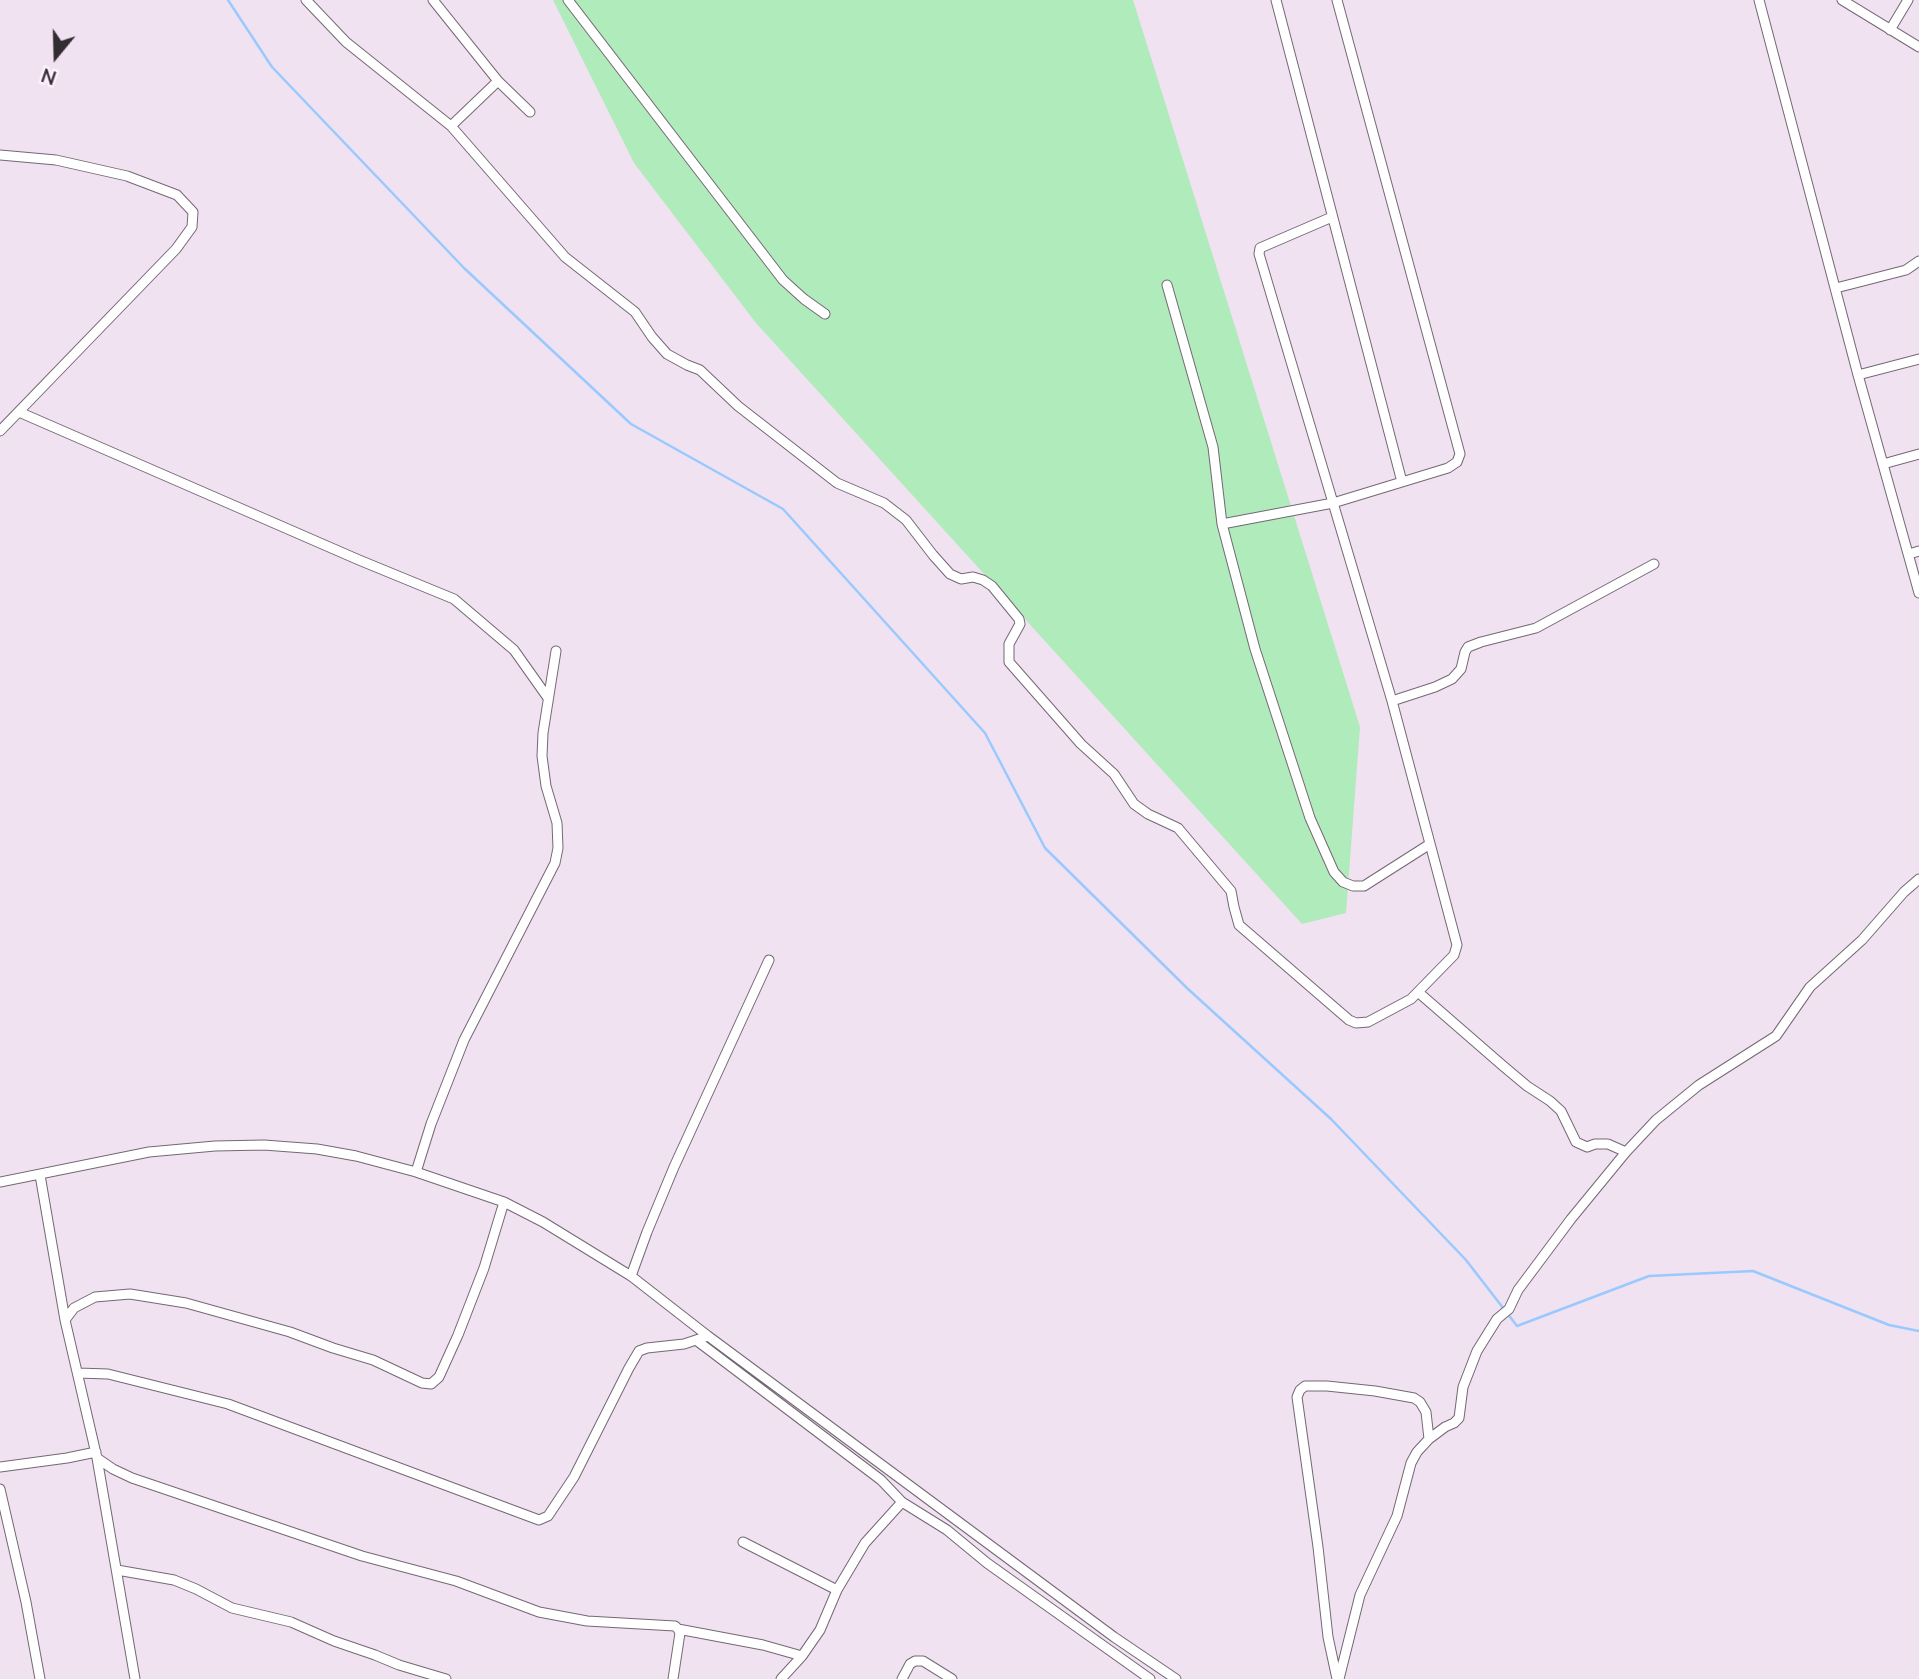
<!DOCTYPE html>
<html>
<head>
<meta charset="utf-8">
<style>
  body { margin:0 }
  #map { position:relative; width:1919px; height:1679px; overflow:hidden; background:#f0e2f0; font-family:"Nunito Sans",sans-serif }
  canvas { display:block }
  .north { position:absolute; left:21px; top:21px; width:70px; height:70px; -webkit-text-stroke:5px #fdeffe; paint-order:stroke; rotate:199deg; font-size:19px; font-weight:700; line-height:28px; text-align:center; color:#332d33 }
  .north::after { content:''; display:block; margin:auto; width:24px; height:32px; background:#332d33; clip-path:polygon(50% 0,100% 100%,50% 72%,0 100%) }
</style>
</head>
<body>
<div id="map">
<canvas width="1919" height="1679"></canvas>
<div class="north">N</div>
</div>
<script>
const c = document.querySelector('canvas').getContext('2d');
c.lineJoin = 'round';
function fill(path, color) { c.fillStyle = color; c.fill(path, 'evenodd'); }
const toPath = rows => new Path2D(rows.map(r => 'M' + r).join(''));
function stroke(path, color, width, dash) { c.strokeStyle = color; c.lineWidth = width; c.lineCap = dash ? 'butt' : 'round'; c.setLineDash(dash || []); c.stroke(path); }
const green = toPath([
  [553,0,1133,0,1360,727,1346,913,1302,924,756,323,634,163]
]);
const stream = toPath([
  [228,0,272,67,464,268,631,424,783,509,985,733,1045,848,1188,989,1331,1119,1466,1260,1517,1326,1649,1276,1753,1271,1889,1325,1919,1331]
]);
const street = toPath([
  [306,0,346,42,451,126,565,257,635,312,652,337,667,354,687,365,700,370,738,406,837,483,884,503,906,520,933,555,950,574,961,579,973,577,983,580,992,586,1019,619,1020,624,1009,644,1009,662,1081,744,1114,774,1134,804,1148,814,1178,828,1231,891,1234,907,1239,925,1349,1020,1356,1023,1368,1022,1411,999,1454,955,1457,945,1392,701,1259,254,1260,248,1332,217],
  [433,0,498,81,530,112],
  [568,0,783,280,804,299,825,314],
  [1276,0,1402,482],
  [1759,0,1858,375,1919,593],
  [1842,0,1919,47],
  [1890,30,1908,0],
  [451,126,498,81],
  [0,155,56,160,127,176,177,195,193,212,192,227,176,249,0,431],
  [1167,285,1213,447,1222,524,1255,649,1310,818,1334,872,1343,882,1353,886,1364,886,1430,844],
  [1836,288,1906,270,1919,261],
  [1858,375,1919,359],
  [19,412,359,560,454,599,514,650,548,698],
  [1883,464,1919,454],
  [1222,524,1333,503,1448,468,1457,462,1460,454,1337,0],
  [1909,554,1919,551],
  [1392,701,1435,687,1452,679,1461,669,1465,652,1468,647,1481,642,1536,628,1654,564],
  [1418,992,1502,1065,1527,1086,1550,1101,1561,1111,1576,1142,1587,1147,1595,1144,1608,1144,1626,1152],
  [416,1172,431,1124,464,1040,555,863,558,848,557,823,546,786,542,756,543,733,556,651],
  [40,1175,65,1320,97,1458,135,1679],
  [0,1182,149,1152,215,1146,264,1145,317,1149,356,1156,416,1172,504,1202,543,1222,631,1276,708,1336,1114,1637,1176,1679],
  [631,1276,647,1232,674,1167,769,960],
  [65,1320,74,1308,95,1297,130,1294,186,1303,290,1332,333,1348,373,1360,422,1383,431,1384,439,1377,458,1335,484,1268,504,1202],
  [696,1340,881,1480,902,1502,947,1530,987,1563,1150,1679],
  [78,1373,108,1374,228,1404,539,1520,548,1516,574,1477,629,1368,639,1351,647,1348,684,1344,708,1336],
  [97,1458,113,1469,132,1478,362,1556,456,1581,539,1612,587,1621,675,1626,678,1629,763,1645,802,1656],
  [0,1467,67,1458,96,1452],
  [0,1489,26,1602,40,1679],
  [743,1542,837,1590],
  [117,1570,174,1580,196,1589,232,1608,291,1622,334,1641,375,1655,399,1665,446,1679],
  [673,1679,680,1633,678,1629],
  [781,1679,802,1656,820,1630,837,1590,865,1543,902,1502],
  [902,1679,910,1664,915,1661,923,1661,952,1679],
  [1337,1679,1328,1637,1318,1547,1297,1397,1300,1390,1305,1386,1327,1386,1375,1391,1414,1398,1420,1402,1426,1412,1429,1439],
  [1339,1679,1360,1595,1397,1516,1411,1463,1417,1452,1429,1439,1445,1427,1454,1423,1459,1418,1463,1387,1477,1351,1497,1319,1509,1309,1518,1290,1571,1219,1626,1152,1656,1120,1699,1085,1776,1036,1810,987,1862,940,1904,892,1919,879]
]);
fill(green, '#afebbb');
stroke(stream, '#99c9ff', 2.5);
stroke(street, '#746875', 11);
stroke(street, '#fff', 9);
</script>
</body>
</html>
